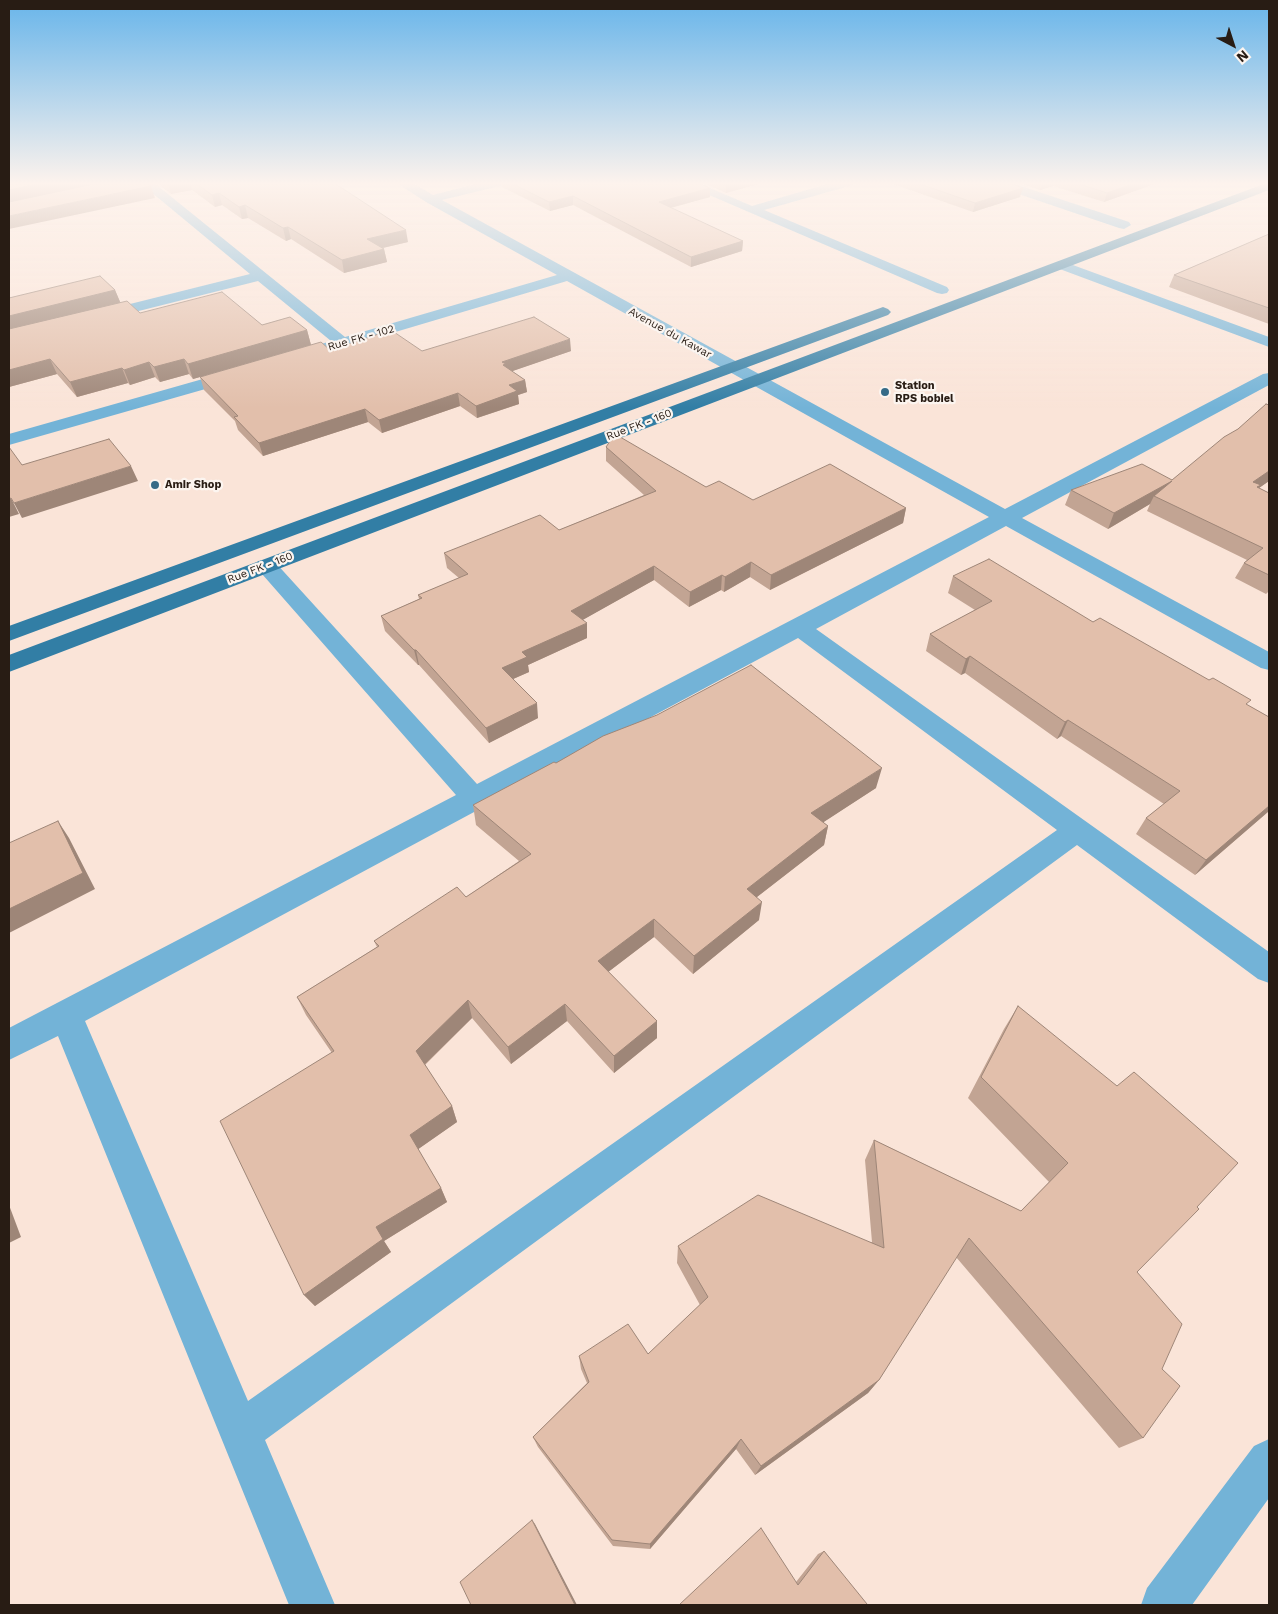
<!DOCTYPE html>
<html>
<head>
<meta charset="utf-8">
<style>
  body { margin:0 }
  #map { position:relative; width:1278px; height:1614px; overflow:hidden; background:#fae4d8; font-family:"Work Sans",sans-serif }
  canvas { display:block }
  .frame { position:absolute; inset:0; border:10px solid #281c14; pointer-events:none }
  .north { position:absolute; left:1208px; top:20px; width:50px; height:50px; -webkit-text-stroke:4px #fcf5f0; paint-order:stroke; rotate:140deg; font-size:14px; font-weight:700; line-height:20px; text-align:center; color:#281c14 }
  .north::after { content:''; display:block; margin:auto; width:18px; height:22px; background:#281c14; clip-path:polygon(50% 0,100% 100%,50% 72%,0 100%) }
</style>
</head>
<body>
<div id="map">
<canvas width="1278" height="1614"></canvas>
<div class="frame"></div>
<div class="north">N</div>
</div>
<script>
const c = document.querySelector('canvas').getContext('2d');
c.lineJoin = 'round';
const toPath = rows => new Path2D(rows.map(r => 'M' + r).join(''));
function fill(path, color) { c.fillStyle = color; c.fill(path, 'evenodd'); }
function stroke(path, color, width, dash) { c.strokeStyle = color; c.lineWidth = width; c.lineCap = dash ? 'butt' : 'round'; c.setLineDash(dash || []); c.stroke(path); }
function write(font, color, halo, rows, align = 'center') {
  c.font = font + ' "Work Sans",sans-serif'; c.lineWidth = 4.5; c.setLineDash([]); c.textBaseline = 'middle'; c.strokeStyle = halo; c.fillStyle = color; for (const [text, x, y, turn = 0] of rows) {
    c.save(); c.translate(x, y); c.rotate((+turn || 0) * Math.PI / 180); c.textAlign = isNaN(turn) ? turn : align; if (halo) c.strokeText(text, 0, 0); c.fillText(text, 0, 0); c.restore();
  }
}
const minor = toPath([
  [139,182,153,182,345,337,557,275,426,202,395,182,411,182,433,195,483,182,506,182,504,185,442,200,1005,509,1263,374,1269,373,1269,385,1022,518,1269,652,1269,670,1261,668,1006,526,816,629,1269,952,1269,983,1258,979,1077,845,265,1440,335,1605,289,1605,58,1036,9,1060,9,1028,456,795,255,566,258,561,266,560,274,561,477,784,989,517,567,281,291,363,285,361,283,358,285,355,331,341,258,281,99,321,94,319,91,316,94,313,250,274,139,182],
  [798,638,1057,830,248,1401,85,1021,798,638],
  [679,182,696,182,752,206,834,182,855,182,853,185,764,210,947,287,949,290,947,293,942,294,937,293,679,182],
  [990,182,1009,182,1129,222,1131,225,1124,229,1119,228,992,185,990,182],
  [1062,261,1269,337,1269,347,1057,268,1055,265,1057,262,1062,261],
  [238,369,244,370,246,374,244,378,9,445,9,434,238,369],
  [1269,1439,1269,1498,1192,1605,1141,1605,1147,1588,1254,1446,1269,1439]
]);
const major = toPath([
  [1269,182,1269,190,9,672,9,655,1269,182],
  [883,307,888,309,891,312,888,315,9,641,9,626,883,307]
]);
const wall = toPath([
  [156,182,332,182,408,242,383,248,384,249,387,262,344,273,291,239,286,241,248,218,242,219,222,205,215,207,192,190,171,194],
  [502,182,696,182,710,197,671,208,743,241,742,251,691,267,573,205,550,211,502,187],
  [702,182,765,182,726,193],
  [887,182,1007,182,1020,197,973,212],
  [1016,182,1160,182,1104,202,1053,186,1040,190],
  [1269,234,1269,324,1169,287,1174,275],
  [115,290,120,302,140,313,262,325,307,330,311,345,193,379,189,374,160,382,155,377,130,385,128,383,77,397,57,374,9,387,9,298],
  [330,350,422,351,571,351,512,371,525,380,527,392,518,395,519,404,477,418,460,406,382,433,368,422,263,456,238,430,235,421,204,390,200,377],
  [1269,405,1269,481,1259,488,1269,493,1269,591,1266,594,1235,578,1244,563,1247,560,1147,511,1150,504,1108,529,1065,505,1071,490,1172,480],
  [606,447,706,487,753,500,906,508,903,523,770,590,750,577,724,592,721,590,689,607,654,580,582,620,587,638,528,665,529,672,513,679,538,718,489,743,419,665,418,665,385,631,381,616,419,599,418,595,459,578,447,568,444,553,559,530,644,495,606,461],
  [953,576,1093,622,1247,705,1269,717,1269,811,1195,875,1136,834,1146,818,1164,804,1061,736,1057,739,965,673,961,675,926,651,930,634,975,610,948,593],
  [556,763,876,788,823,822,828,826,824,845,757,897,759,920,693,974,654,937,608,972,657,1021,657,1038,614,1073,567,1021,511,1064,472,1018,425,1065,452,1106,457,1122,418,1149,441,1188,447,1202,384,1241,391,1252,315,1306,304,1295,332,1053,306,1015,297,997,377,947,374,941,466,897,519,861,476,825,473,805],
  [1018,1006,1197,1207,1137,1272,1162,1369,1143,1438,1119,1448,956,1257,879,1380,868,1393,755,1475,736,1449,650,1549,613,1546,538,1447,533,1437,587,1383,581,1369,579,1356,648,1354,700,1305,677,1263,678,1246,872,1242,865,1160,874,1140,1021,1211,1049,1182,968,1098,1004,1029],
  [824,1551,866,1605,679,1605,796,1582,818,1554]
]);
const shadedWall = toPath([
  [47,182,109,182,9,203,9,190],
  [190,182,192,190,171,194,168,183],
  [732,182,765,182,726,193,726,184],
  [1042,182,1054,182,1053,186,1040,190],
  [1138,182,1160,182,1104,202,1107,193],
  [151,186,155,198,9,229,9,216],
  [710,188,710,197,658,211,659,202],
  [1023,188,1020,197,973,212,975,203],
  [219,193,222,205,215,207,212,195],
  [573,196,573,205,550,211,549,202],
  [245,205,248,218,242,219,239,207],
  [288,227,291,239,286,241,283,228],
  [406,230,408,242,369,251,367,239],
  [743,241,742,251,691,267,691,257],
  [384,249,387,262,344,273,342,260],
  [115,290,121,304,9,332,9,316],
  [307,330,311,345,193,379,188,364],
  [570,339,571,351,507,373,502,362],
  [50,359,57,374,9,387,9,370],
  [184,359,189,374,160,382,154,367],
  [149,362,155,377,130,385,124,370],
  [122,368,128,383,77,397,70,382],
  [525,380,527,392,518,395,519,404,477,418,476,406,509,385],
  [458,393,460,406,382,433,379,420],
  [365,409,368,422,263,456,259,443],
  [131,466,138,481,22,518,14,503],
  [1269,471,1269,481,1259,488,1253,500,1253,482],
  [1172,481,1154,496,1150,504,1108,529,1114,513],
  [11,498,19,514,9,517,9,499],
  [906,508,903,523,770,590,771,575],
  [751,562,750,577,724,592,725,577],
  [654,566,654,580,572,626,571,611],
  [722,575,721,590,689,607,690,592],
  [587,623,587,638,528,665,529,672,504,683,502,668,522,652],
  [414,650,416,650,419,665,418,665],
  [970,656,965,673,961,675,966,659],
  [537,703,538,718,489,743,486,728],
  [1068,720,1061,736,1057,739,1065,722],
  [882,768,876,788,807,833,811,813],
  [1269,806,1269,811,1195,875,1206,860],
  [58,821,69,838,95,889,9,933,9,909],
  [828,826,824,845,744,907,747,889],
  [762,902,759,920,693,974,694,956],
  [654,919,654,937,599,979,598,961],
  [468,1000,472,1018,422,1067,416,1051],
  [565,1004,567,1021,511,1064,508,1047],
  [657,1021,657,1038,614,1073,614,1056],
  [452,1106,457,1122,417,1150,410,1135],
  [441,1188,447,1202,384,1241,391,1252,315,1306,304,1295,376,1227],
  [9,1205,21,1237,9,1243],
  [879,1380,868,1393,755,1475,761,1466],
  [741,1439,736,1449,650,1549,650,1544],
  [532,1520,535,1524,577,1605,575,1605]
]);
const building = toPath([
  [9,182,47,182,9,190,9,182],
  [103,182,146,182,151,186,9,216,9,202,103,182],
  [194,182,332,182,345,190,406,230,367,239,384,249,342,260,288,227,283,228,245,205,239,207,219,193,212,195,194,182],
  [509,182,696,182,710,188,659,202,743,241,691,257,573,196,549,202,509,182],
  [914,182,1007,182,1023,188,975,203,914,182],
  [1073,182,1138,182,1107,193,1073,182],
  [1269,234,1269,308,1174,275,1269,234],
  [100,276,115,290,9,316,9,298,100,276],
  [222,292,262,325,290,317,307,330,188,364,184,359,154,367,149,362,124,370,122,368,70,382,50,359,9,370,9,329,127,301,140,313,222,292],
  [534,317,570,339,502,362,506,364,503,365,525,380,509,385,517,391,476,406,458,393,379,420,365,409,259,443,234,417,238,416,200,377,321,342,330,350,391,330,422,351,534,317],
  [1266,404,1269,405,1269,471,1253,482,1261,485,1257,487,1269,493,1269,575,1244,563,1263,548,1154,496,1172,481,1114,513,1071,490,1142,464,1172,480,1224,437,1238,429,1266,404],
  [615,434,706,487,719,481,753,500,830,464,906,508,771,575,751,562,725,577,722,575,690,592,654,566,571,611,587,623,522,652,527,657,502,668,537,703,486,728,416,650,414,650,381,616,422,598,418,595,468,574,444,553,540,515,559,530,656,491,606,447,615,434],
  [109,439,131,466,14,503,11,498,9,499,9,447,22,465,109,439],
  [989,559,1093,622,1100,618,1209,680,1213,678,1251,700,1246,704,1269,717,1269,806,1206,860,1146,818,1180,791,1068,720,1065,722,970,656,966,659,930,634,992,601,953,576,989,559],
  [751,665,882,768,811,813,828,826,747,889,762,902,694,956,654,919,598,961,657,1021,614,1056,565,1004,508,1047,468,1000,416,1051,452,1106,410,1135,441,1188,376,1227,383,1239,304,1295,220,1121,334,1051,297,997,379,946,374,941,457,887,466,897,531,854,473,805,554,762,556,763,603,736,657,715,751,665],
  [58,821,83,873,9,909,9,843,58,821],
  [1018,1006,1117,1086,1134,1072,1238,1163,1197,1207,1199,1209,1137,1272,1182,1324,1162,1369,1180,1386,1143,1438,969,1238,879,1380,761,1466,741,1439,650,1544,612,1540,533,1437,589,1382,579,1356,628,1324,648,1354,708,1297,678,1246,758,1195,884,1248,874,1140,1021,1211,1068,1163,981,1077,1018,1006],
  [532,1520,575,1605,471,1605,460,1582,532,1520],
  [761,1528,798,1585,824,1551,867,1604,866,1605,679,1605,761,1528]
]);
const markers = [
  [885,392,5,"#366b87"],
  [155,485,5,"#366b87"]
];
const farStreetnames = [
  ["Avenue du Kawar",670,333,29],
  ["Rue FK - 102",361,338,-16],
  ["Rue FK - 160",639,425,-21],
  ["Rue FK - 160",260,568,-21]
];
const farPoinames = [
  ["Station",895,386],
  ["RPS bobiel",895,399],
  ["Amir Shop",165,485]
];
fill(minor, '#73b3d7');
fill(major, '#327ea5');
fill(wall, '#c2a493');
fill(shadedWall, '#9e8678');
fill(building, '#e2bfab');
stroke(building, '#9e8678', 1);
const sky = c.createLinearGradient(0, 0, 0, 408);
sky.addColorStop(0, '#68b5ea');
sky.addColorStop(0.45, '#fdf3ed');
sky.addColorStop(1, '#fdf3ed00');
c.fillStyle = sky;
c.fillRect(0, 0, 1278, 408);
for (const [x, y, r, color] of markers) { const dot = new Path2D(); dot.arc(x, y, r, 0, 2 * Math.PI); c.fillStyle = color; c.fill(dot); stroke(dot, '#fcf5f0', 2); }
write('11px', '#281c14', '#fcf5f0', farStreetnames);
write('bold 11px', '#281c14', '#fcf5f0', farPoinames, 'left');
</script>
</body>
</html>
